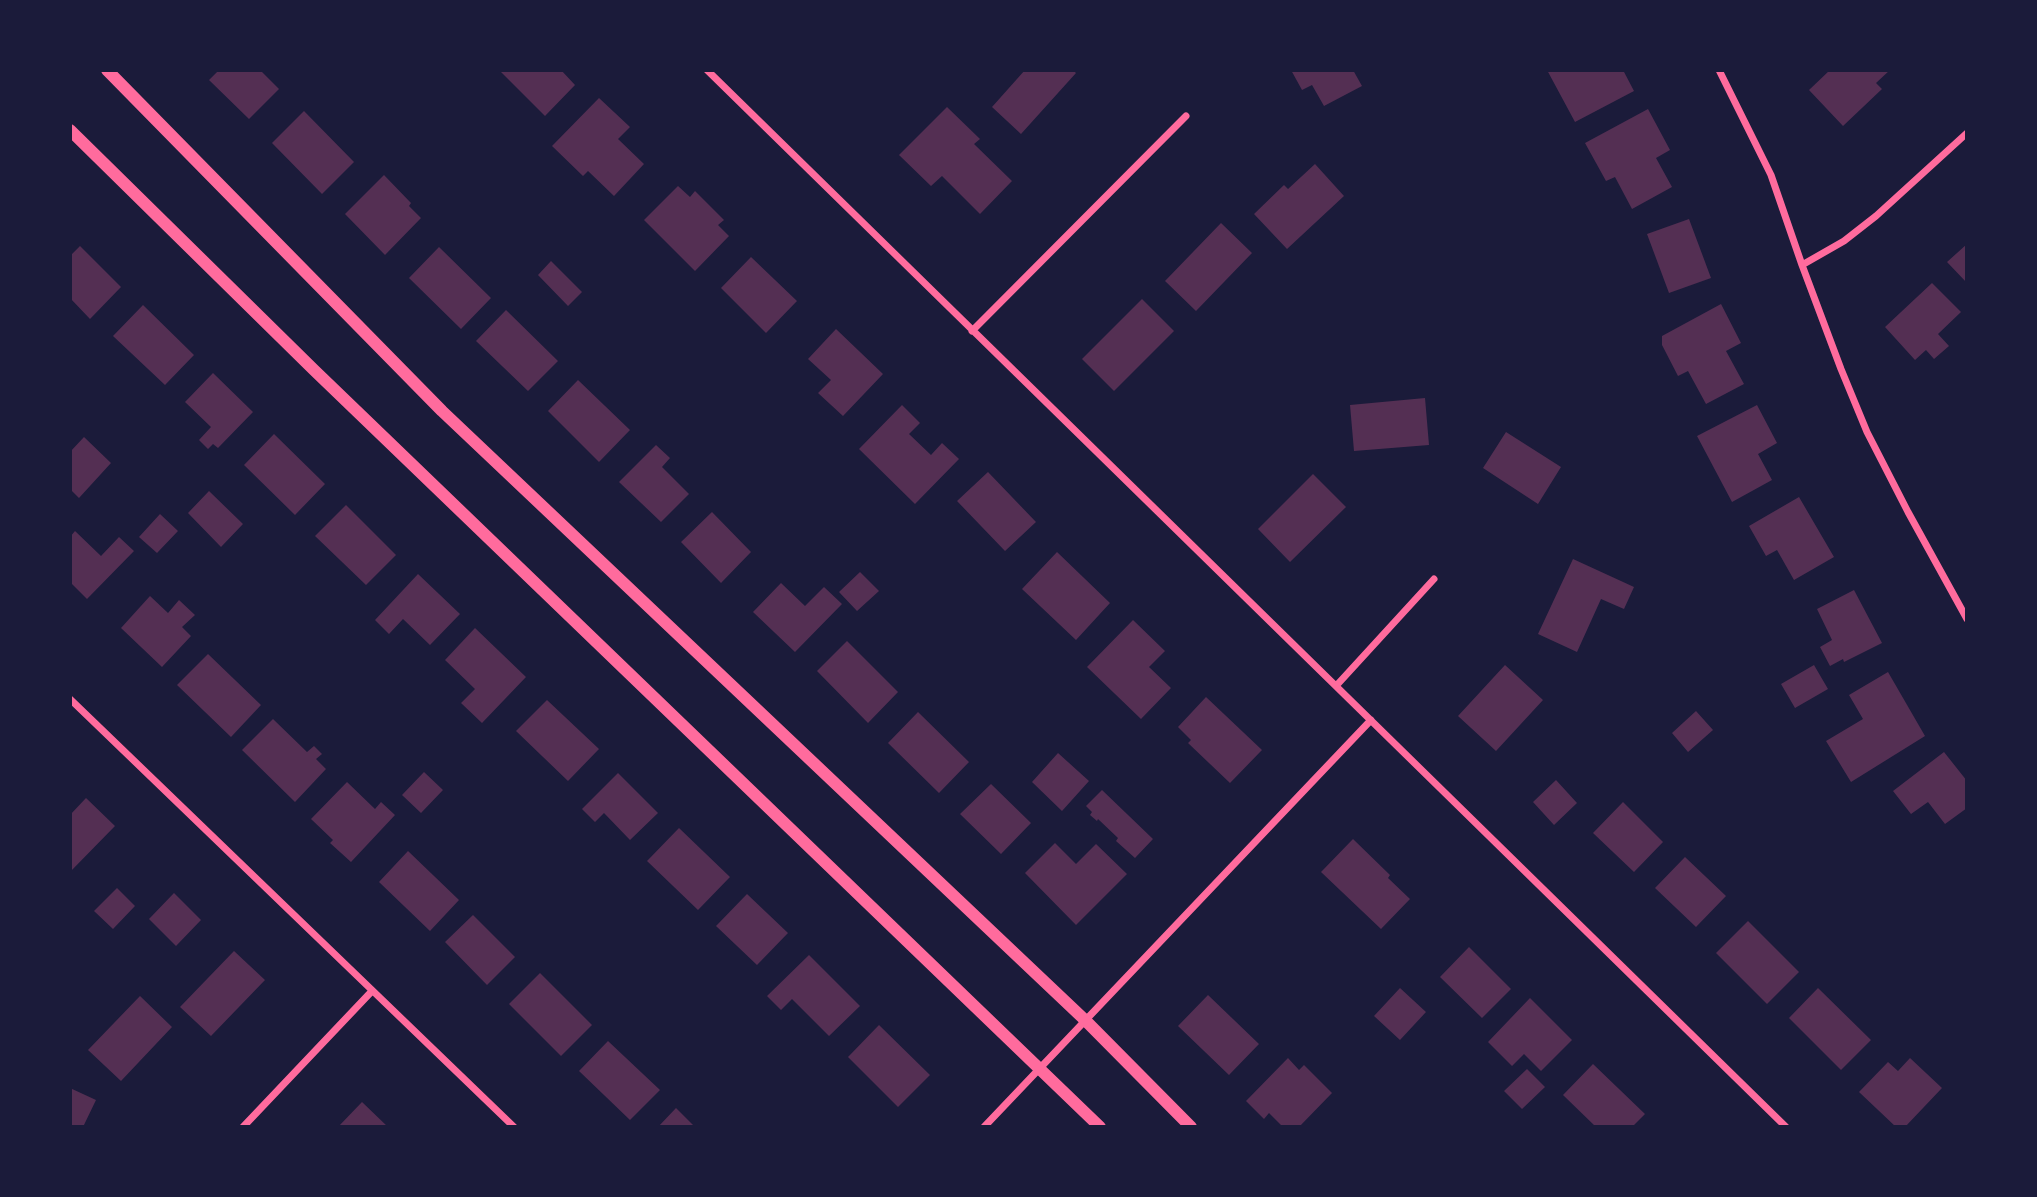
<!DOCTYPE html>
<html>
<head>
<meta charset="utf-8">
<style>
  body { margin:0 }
  #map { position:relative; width:2037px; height:1197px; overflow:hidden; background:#1b1b3a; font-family:Helvetica,sans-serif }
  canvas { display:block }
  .frame { position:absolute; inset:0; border:72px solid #1b1b3a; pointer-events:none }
</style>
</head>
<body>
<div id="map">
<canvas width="2037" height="1197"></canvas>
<div class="frame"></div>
</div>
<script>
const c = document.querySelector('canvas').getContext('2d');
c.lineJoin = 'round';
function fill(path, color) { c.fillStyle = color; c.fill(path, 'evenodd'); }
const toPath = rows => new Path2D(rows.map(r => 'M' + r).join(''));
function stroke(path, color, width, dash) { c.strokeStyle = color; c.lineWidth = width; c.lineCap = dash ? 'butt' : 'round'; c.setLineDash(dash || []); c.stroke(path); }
const building = toPath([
  [219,70,260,70,279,89,249,119,209,80],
  [499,70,561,70,575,85,545,116],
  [1025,70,1073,70,1076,73,1021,134,992,107],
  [1291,70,1353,70,1362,86,1324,106,1312,85,1302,90],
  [1547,70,1623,70,1634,91,1575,122],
  [1830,70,1890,70,1876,83,1882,89,1843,126,1809,90],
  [599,98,630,127,618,139,644,164,614,196,588,171,583,176,552,146],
  [947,107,980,139,974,144,1012,181,980,214,942,176,931,186,899,155],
  [1648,109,1670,150,1656,158,1672,187,1632,209,1615,177,1606,181,1585,143],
  [304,111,354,162,322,194,272,143],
  [1315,164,1344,196,1287,249,1254,214,1284,185,1288,189],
  [384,175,411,203,409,206,421,218,385,255,345,214],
  [678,186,690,197,695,191,724,220,718,225,729,236,695,271,644,220],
  [1689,219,1711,278,1669,293,1647,234],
  [1221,223,1252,253,1196,311,1165,281],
  [1967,244,1967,283,1947,262],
  [80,246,121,287,90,319,70,298,70,256],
  [439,247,491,298,461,329,409,278],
  [751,257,797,301,766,333,721,288],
  [551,261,582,292,568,306,538,275],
  [1932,283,1961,312,1938,334,1949,346,1934,359,1926,350,1915,360,1885,327],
  [1142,299,1174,331,1114,391,1082,359],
  [1721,304,1741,343,1726,351,1744,384,1706,404,1688,371,1678,376,1662,345,1662,336],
  [143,305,194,355,165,385,113,336],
  [506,310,558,361,528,391,476,341],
  [836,329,883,374,843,416,818,393,831,380,808,359],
  [213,373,253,412,218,448,213,444,208,449,199,440,211,427,185,402],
  [578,380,630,430,599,462,548,411],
  [1425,398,1429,445,1354,451,1350,405],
  [902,405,920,423,909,434,931,455,942,443,959,459,915,504,859,449],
  [1757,405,1777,443,1758,454,1772,480,1732,502,1697,436],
  [1506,432,1561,467,1538,504,1483,468],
  [274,434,325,484,295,515,244,465],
  [84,437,111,463,79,498,70,489,70,452],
  [656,445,670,458,662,467,689,494,661,522,619,482],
  [988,472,1036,522,1005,551,957,501],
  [1313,474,1346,507,1290,562,1258,529],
  [209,491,243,524,221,547,188,513],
  [1799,497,1834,557,1794,580,1777,550,1766,556,1749,526],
  [346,505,396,555,366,585,315,536],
  [712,512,751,552,721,583,681,542],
  [160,514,178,531,157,553,139,537],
  [75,531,101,556,119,537,134,551,87,599,70,582,70,537],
  [1057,552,1110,603,1076,640,1022,589],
  [1573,559,1634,587,1624,609,1601,599,1577,652,1538,634],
  [860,572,879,591,857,611,839,592],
  [418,574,460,614,430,645,403,619,389,634,375,620],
  [781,583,805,606,824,587,842,604,795,652,753,612],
  [1854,590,1882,643,1844,662,1843,659,1830,666,1820,647,1832,640,1817,609],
  [150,596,168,613,179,600,195,615,182,627,191,636,162,667,121,628],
  [1133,620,1165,651,1149,667,1171,688,1141,719,1087,667],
  [475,628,526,677,482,723,461,703,475,689,445,660],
  [847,641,898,692,868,723,817,671],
  [208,654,261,705,231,737,177,685],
  [1505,665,1543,700,1496,751,1458,716],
  [1814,665,1828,689,1795,708,1781,684],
  [1888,672,1925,736,1851,782,1826,741,1863,719,1849,695],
  [1206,697,1262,750,1230,783,1188,743,1191,740,1178,727],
  [547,700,599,749,568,781,516,731],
  [1696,711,1713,730,1688,752,1672,733],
  [918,712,969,762,939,793,888,743],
  [273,719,307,752,314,746,322,754,316,759,326,769,295,802,242,750],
  [1944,752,1967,781,1967,808,1945,824,1928,802,1911,814,1893,791],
  [1058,753,1089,781,1062,811,1032,782],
  [424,772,443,790,421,813,402,795],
  [618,773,658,813,630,840,604,813,595,822,582,809],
  [1556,780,1577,803,1554,825,1533,802],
  [347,782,375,809,381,802,395,815,351,862,330,843,333,840,311,819],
  [991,784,1031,823,1001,854,960,814],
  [1102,790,1153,839,1135,858,1116,841,1118,838,1098,819,1097,821,1090,815,1092,812,1086,806],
  [86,798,115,826,70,872,70,815],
  [1623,802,1663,842,1634,872,1593,833],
  [679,828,730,877,698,910,647,861],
  [1353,839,1390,875,1388,878,1410,899,1381,929,1321,872],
  [1055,843,1076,864,1096,844,1127,874,1076,925,1025,873],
  [408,851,459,900,430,931,379,882],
  [1685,857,1726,896,1696,927,1655,888],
  [117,888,135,906,113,929,94,911],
  [174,893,201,920,176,946,149,919],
  [747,894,788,933,757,965,716,926],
  [473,915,515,957,487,985,445,942],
  [1748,921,1799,972,1767,1004,1716,953],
  [1469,947,1511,989,1482,1018,1440,977],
  [234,951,265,980,211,1036,180,1007],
  [809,955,860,1006,829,1036,792,999,781,1010,767,996],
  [540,973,592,1025,561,1056,509,1004],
  [1400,988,1426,1012,1400,1040,1374,1016],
  [1818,988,1871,1040,1841,1070,1789,1018],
  [1208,995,1259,1044,1229,1075,1178,1026],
  [140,996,172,1027,121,1081,88,1050],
  [1530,998,1572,1040,1541,1071,1524,1054,1512,1066,1488,1042],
  [879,1025,930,1075,898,1107,848,1057],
  [608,1041,660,1090,630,1120,579,1071],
  [1288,1058,1299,1070,1304,1065,1332,1093,1299,1127,1283,1127,1269,1113,1264,1119,1246,1101],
  [1910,1058,1942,1088,1905,1127,1896,1127,1859,1092,1888,1062,1898,1071],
  [1593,1064,1645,1114,1632,1127,1596,1127,1563,1095],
  [1527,1069,1545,1087,1522,1109,1504,1091],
  [70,1088,96,1100,83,1127,70,1127],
  [362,1102,388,1127,338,1127],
  [676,1108,695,1127,658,1127]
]);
const minor = toPath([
  [707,70,1786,1127],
  [1719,70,1771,175,1802,265,1841,369,1867,432,1908,512,1967,619],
  [1802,265,1844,241,1876,216,1967,133],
  [972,331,1186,116],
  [1336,686,1434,579],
  [70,699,514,1127],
  [243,1127,372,991],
  [984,1127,1371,720]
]);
const tertiary = toPath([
  [107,70,442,411,1086,1021,1191,1127],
  [70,130,314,370,1100,1127]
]);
fill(building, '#542f53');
stroke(minor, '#ff6b9d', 7);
stroke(tertiary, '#ff6b9d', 12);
</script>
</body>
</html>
